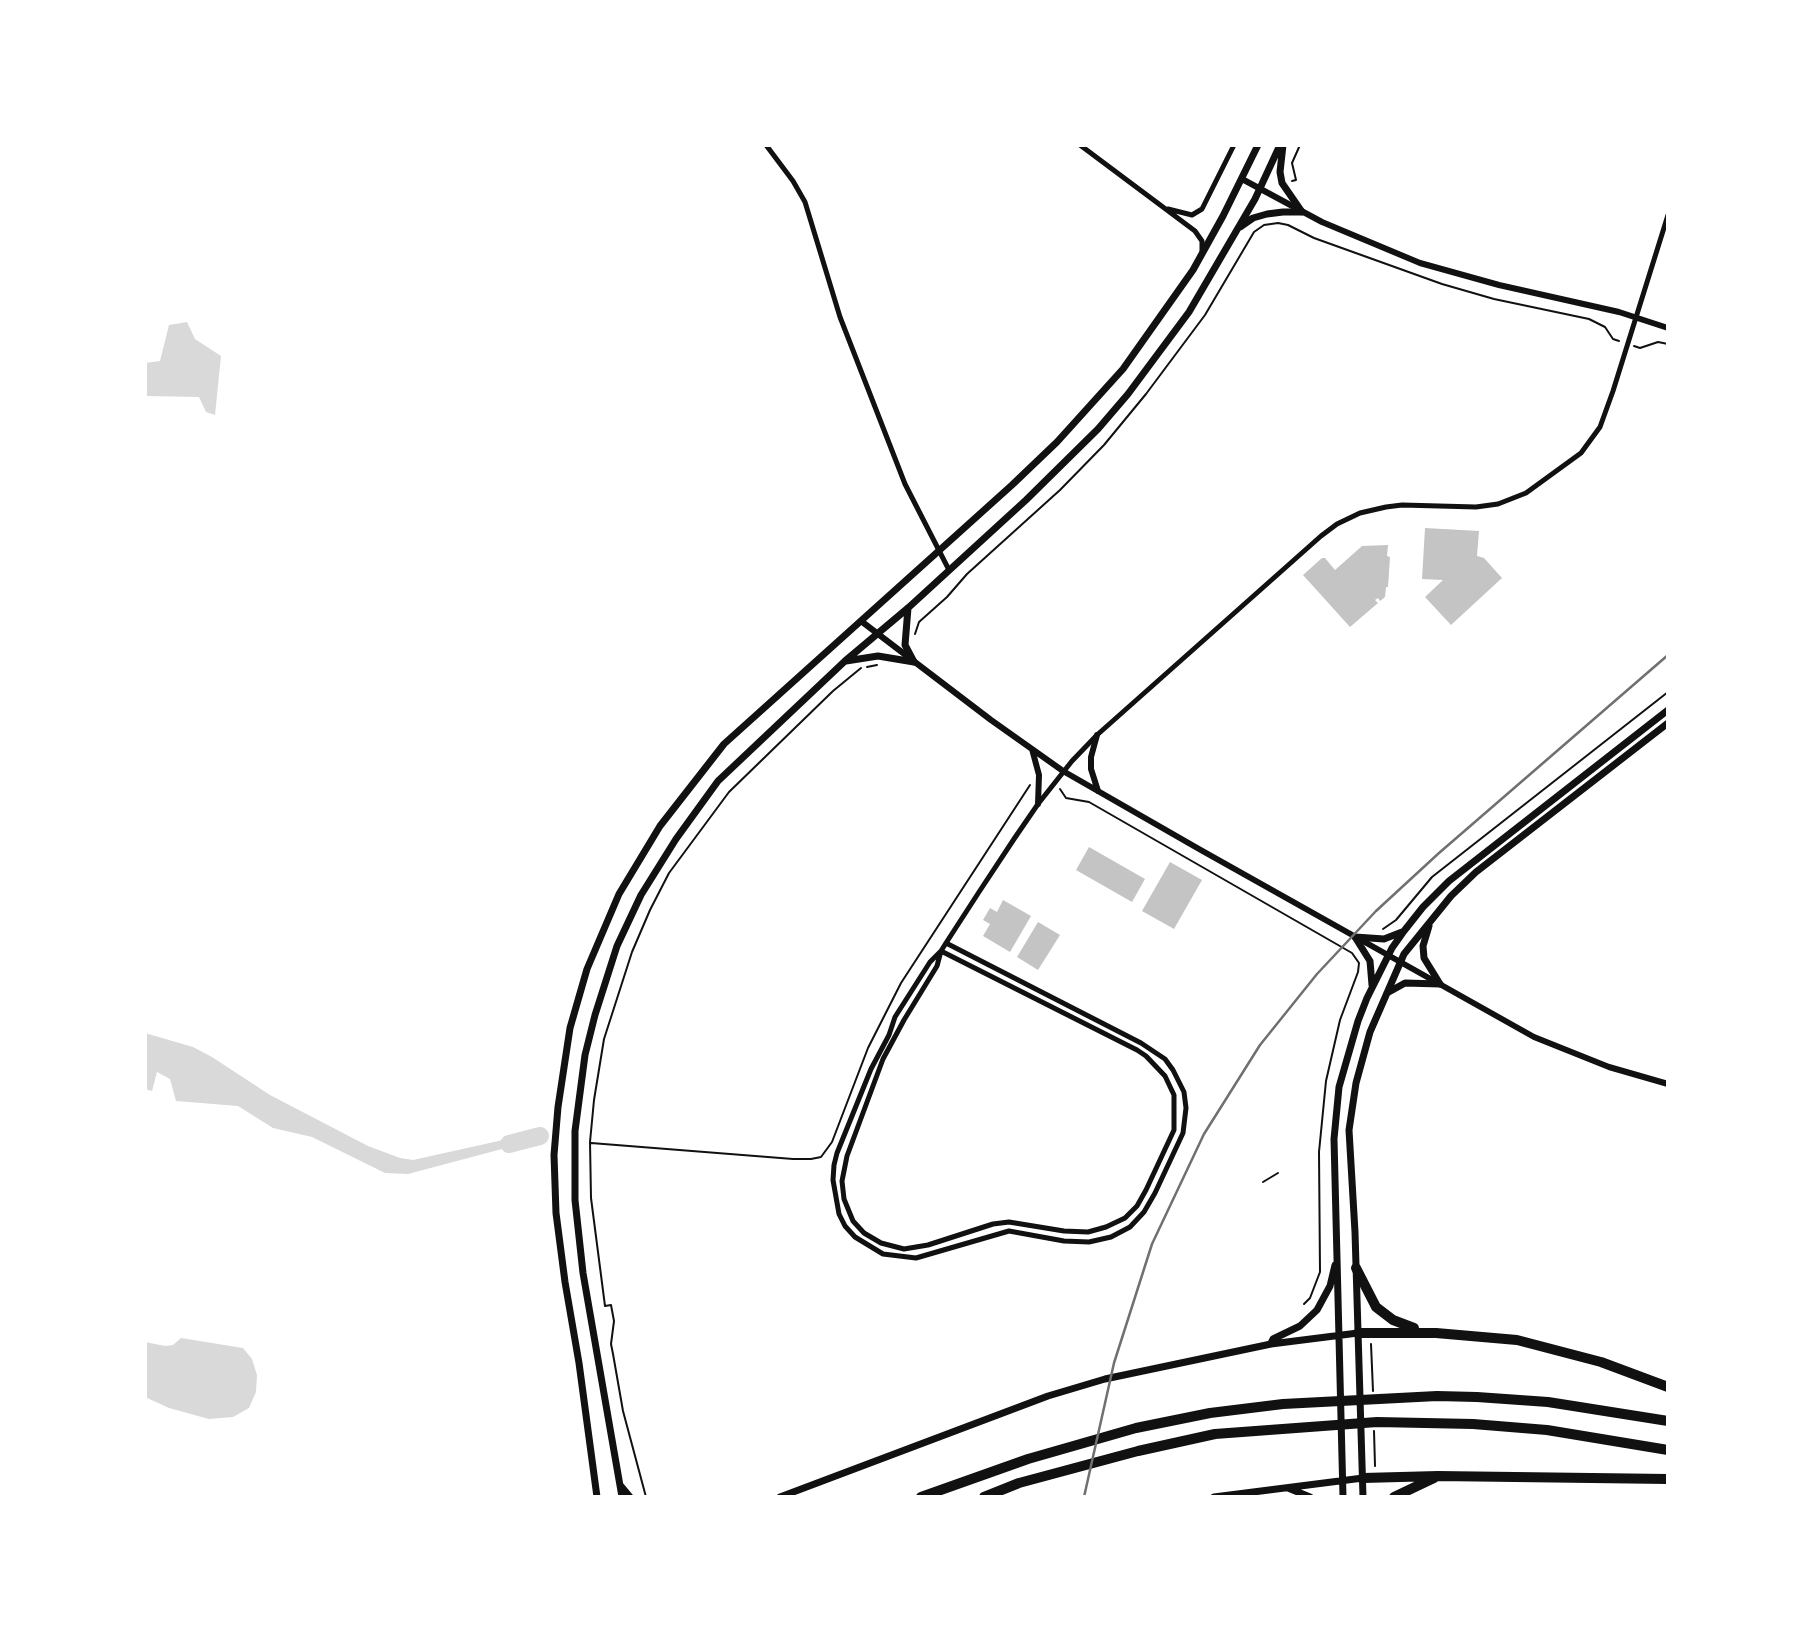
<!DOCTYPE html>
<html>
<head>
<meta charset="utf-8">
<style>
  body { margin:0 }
  #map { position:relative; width:1813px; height:1642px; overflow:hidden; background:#fff; font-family:"Open Sans",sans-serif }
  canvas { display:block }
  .frame { position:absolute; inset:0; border:147px solid #fff; pointer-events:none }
</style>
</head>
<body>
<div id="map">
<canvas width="1813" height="1642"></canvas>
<div class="frame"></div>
</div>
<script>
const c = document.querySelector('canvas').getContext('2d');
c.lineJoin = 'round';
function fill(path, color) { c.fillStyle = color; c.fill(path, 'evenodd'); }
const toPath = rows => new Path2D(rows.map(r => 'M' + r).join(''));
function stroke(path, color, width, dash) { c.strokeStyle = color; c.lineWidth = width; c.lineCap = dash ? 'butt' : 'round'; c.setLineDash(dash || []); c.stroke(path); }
const water = toPath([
  [187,322,195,339,221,356,215,415,206,412,199,397,145,396,145,363,160,361,169,325],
  [145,1033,193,1047,212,1057,270,1095,368,1146,400,1158,413,1160,530,1134,532,1141,408,1174,385,1173,312,1137,273,1128,238,1106,176,1101,170,1079,157,1072,152,1091,145,1089],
  [181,1338,243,1348,252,1359,257,1375,256,1392,249,1408,233,1417,209,1419,169,1408,145,1397,145,1342,165,1346,173,1345]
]);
const river = toPath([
  [509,1144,540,1136]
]);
const building = toPath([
  [1425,528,1479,531,1477,556,1484,558,1502,578,1451,625,1425,597,1443,580,1422,579],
  [1388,545,1387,556,1390,557,1388,587,1386,587,1385,597,1380,601,1378,598,1375,600,1378,603,1350,627,1303,575,1322,558,1325,558,1335,570,1362,546],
  [1089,847,1145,879,1132,902,1076,870],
  [1170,862,1202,880,1174,929,1142,911],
  [1003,900,1031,916,1010,952,983,936,990,924,983,920,990,908,997,912],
  [1038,922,1060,935,1038,970,1017,957]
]);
const path = toPath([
  [1292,181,1296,180,1292,163,1300,145],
  [1634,346,1640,348,1658,342,1668,344],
  [915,634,919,622,947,597,967,574,1060,490,1104,445,1146,394,1205,315,1254,232,1264,225,1278,223,1288,225,1314,238,1442,284,1494,299,1589,319,1605,327,1613,339,1619,341],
  [867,667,877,665],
  [1060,789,1066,798,1089,802,1352,953,1359,963,1358,972,1340,1020,1326,1081,1319,1152,1320,1272,1310,1298,1304,1304],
  [1383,929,1396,920,1432,877,1668,692],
  [591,1143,793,1159,811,1159,821,1157,832,1142,868,1048,901,983,1030,785],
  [1263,1182,1278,1173],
  [1371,1344,1373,1391],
  [1374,1431,1375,1466],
  [646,1497,623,1411,613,1354,611,1344,614,1321,611,1305,605,1306,591,1198,590,1142,594,1100,604,1039,632,952,650,910,669,873,729,792,833,691,861,668]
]);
const minor = toPath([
  [766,145,793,181,805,202,840,317,905,484,949,570],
  [1080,145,1195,231,1202,241,1202,251],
  [1168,209,1192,215,1202,209,1234,145],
  [946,943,1141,1043,1165,1059,1173,1070,1184,1092,1186,1108,1183,1133,1155,1193,1144,1212,1130,1227,1111,1237,1089,1242,1064,1241,1009,1231,916,1258,883,1254,855,1237,845,1226,839,1214,833,1180,834,1165,837,1153,871,1069,889,1035,895,1017,930,962,941,951,946,943,979,892,1014,839,1038,804,1072,761,1097,735,1321,536,1337,524,1360,513,1386,507,1402,505,1476,507,1498,504,1526,493,1581,453,1600,427,1613,391,1668,215],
  [941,951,1137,1050,1146,1056,1165,1076,1174,1095,1174,1130,1146,1190,1137,1206,1125,1218,1106,1227,1088,1232,1064,1231,1009,1222,993,1224,928,1245,904,1249,881,1243,864,1233,853,1221,844,1199,842,1181,847,1156,883,1059,904,1020,937,966,941,951]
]);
const tertiary = toPath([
  [1242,179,1322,222,1420,263,1499,285,1619,312,1668,328],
  [861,621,991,720,1063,771,1199,849,1534,1037,1609,1067,1668,1084],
  [1097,735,1091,757,1091,769,1098,791],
  [1032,749,1039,775,1038,804]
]);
const secondary = toPath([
  [1283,145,1280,172,1282,183,1302,212],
  [1240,227,1253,218,1267,214,1283,212,1302,212],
  [908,608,905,645,914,662],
  [846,661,878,656,914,662],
  [1429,926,1423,946,1424,958,1440,984],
  [1355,937,1370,961,1372,985],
  [1355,937,1384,939,1402,932],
  [1387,993,1405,983,1440,984],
  [1271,1343,1273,1339,1300,1326,1317,1310,1330,1286,1335,1265],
  [620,1485,630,1497],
  [1288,1488,1310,1497],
  [597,1497,579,1363,565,1282,556,1213,554,1155,558,1107,570,1028,587,969,619,894,660,826,724,744,1012,485,1057,442,1123,369,1193,270,1223,216,1258,145],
  [622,1497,583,1273,575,1200,575,1131,585,1055,595,1015,617,946,641,895,676,839,718,781,845,661,908,608,1026,500,1098,429,1128,394,1189,312,1255,199,1280,145],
  [780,1497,1048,1396,1105,1379,1271,1344,1358,1333],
  [1214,1497,1363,1478],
  [1343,1497,1334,1139,1339,1087,1358,1021,1367,998,1392,948,1404,931,1423,907,1449,881,1668,710],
  [1363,1497,1355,1232,1349,1130,1356,1083,1370,1032,1404,954,1451,896,1476,872,1668,723]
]);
const motorway = toPath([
  [1356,1268,1376,1307,1393,1320,1414,1328],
  [1358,1333,1436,1333,1517,1340,1601,1362,1668,1387],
  [1363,1478,1438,1476,1668,1479],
  [921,1497,1028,1459,1136,1428,1210,1413,1283,1404,1437,1396,1477,1397,1548,1402,1668,1421],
  [984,1497,1019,1483,1138,1451,1215,1434,1377,1422,1473,1424,1547,1430,1668,1450],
  [1394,1497,1434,1478]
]);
const rail = toPath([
  [1084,1497,1114,1363,1152,1244,1204,1134,1260,1045,1317,974,1376,911,1439,853,1668,655]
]);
fill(water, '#d9d9d9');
stroke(river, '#d9d9d9', 18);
fill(building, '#c4c4c4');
stroke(path, '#111', 2);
stroke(minor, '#111', 5);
stroke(tertiary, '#111', 6);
stroke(secondary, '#111', 7);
stroke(motorway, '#111', 10);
stroke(rail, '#707070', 2.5);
</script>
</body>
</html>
